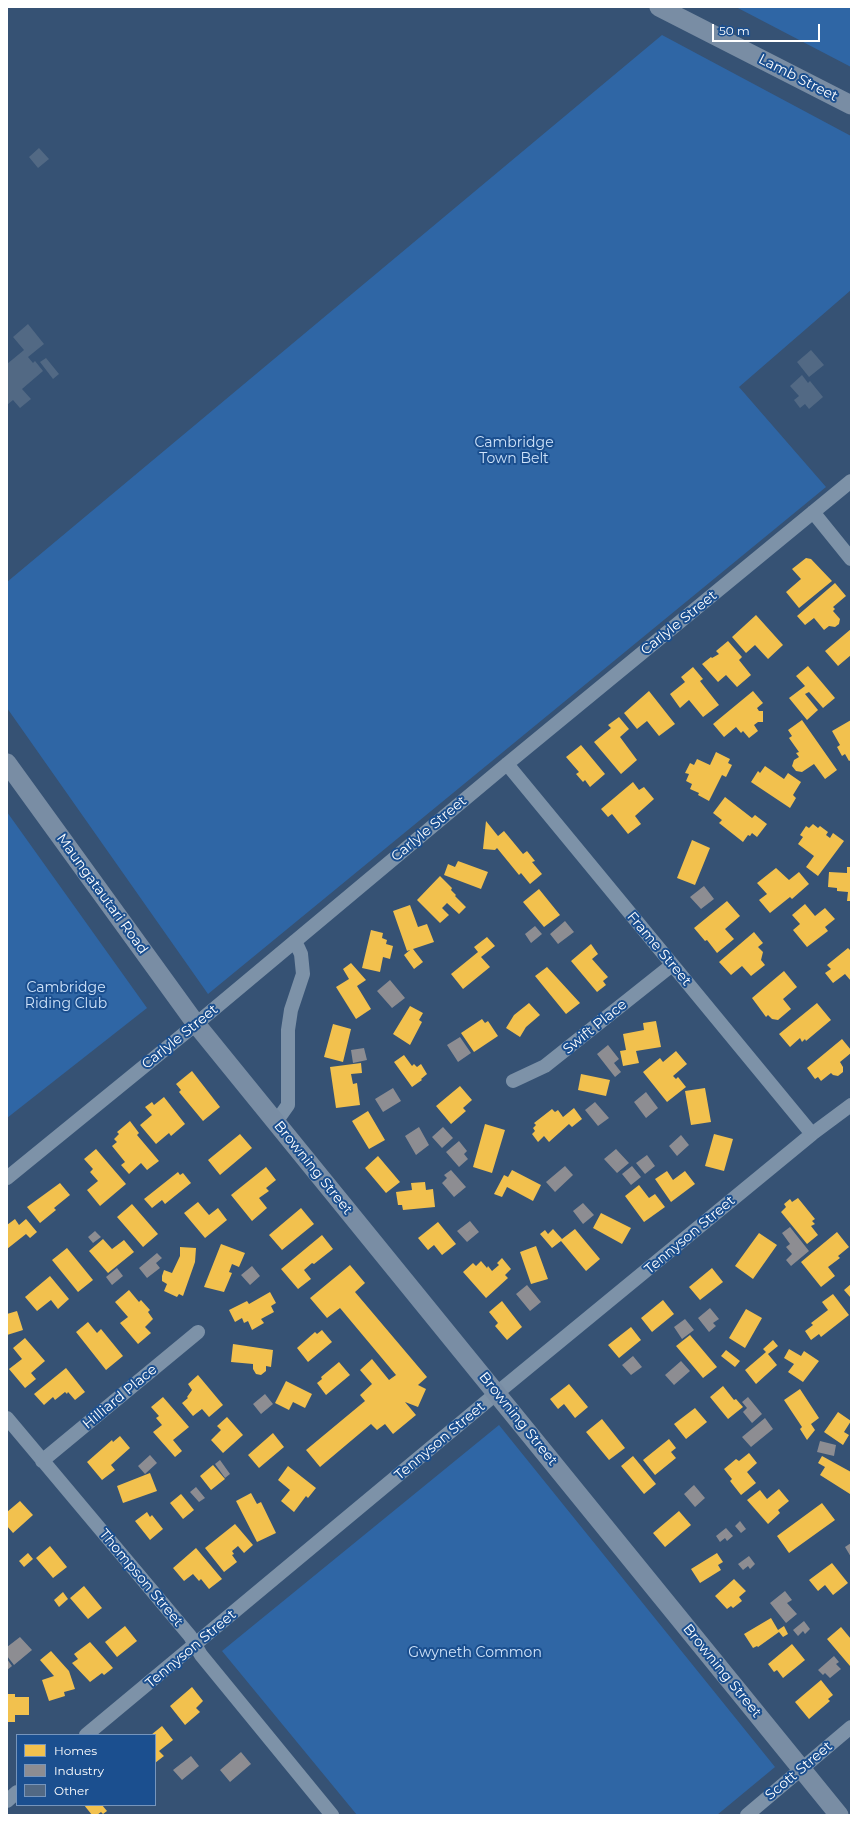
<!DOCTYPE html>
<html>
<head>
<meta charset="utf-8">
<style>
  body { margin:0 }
  #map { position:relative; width:858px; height:1822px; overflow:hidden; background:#365274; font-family:Montserrat,sans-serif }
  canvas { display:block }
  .frame { position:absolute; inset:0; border:8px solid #fff; pointer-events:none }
  .legend { position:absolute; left:16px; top:1734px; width:140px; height:72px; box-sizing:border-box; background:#1b4f8f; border:1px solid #7695bc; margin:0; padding:5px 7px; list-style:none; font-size:12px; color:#fff }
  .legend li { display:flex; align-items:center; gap:8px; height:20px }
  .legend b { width:20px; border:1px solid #7695bc }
  .scale { position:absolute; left:712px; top:24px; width:108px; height:18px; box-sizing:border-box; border:2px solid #fff; border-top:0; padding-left:5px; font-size:12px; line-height:14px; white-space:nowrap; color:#fff; -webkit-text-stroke:3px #1b4f8f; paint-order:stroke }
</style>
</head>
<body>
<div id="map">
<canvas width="858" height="1822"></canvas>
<div class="frame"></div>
<ul class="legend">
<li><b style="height:11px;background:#f2c14e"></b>Homes</li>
<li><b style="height:11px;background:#8d8d92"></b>Industry</li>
<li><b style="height:11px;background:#526984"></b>Other</li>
</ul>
<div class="scale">50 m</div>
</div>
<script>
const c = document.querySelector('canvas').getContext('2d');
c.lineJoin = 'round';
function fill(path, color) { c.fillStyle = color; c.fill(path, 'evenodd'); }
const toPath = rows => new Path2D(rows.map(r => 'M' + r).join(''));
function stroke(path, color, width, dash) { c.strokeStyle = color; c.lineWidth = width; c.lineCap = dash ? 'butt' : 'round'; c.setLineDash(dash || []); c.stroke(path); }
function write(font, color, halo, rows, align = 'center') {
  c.font = font + ' Montserrat,sans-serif'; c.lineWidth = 4; c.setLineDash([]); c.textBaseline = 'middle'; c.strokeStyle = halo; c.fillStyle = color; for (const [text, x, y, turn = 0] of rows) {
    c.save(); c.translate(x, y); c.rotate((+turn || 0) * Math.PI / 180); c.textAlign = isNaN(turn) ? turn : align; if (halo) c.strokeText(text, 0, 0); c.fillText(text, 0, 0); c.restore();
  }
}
const green = toPath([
  [736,7,851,7,851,67],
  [662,35,851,136,851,290,739,387,826,487,208,994,7,708,7,582],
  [7,812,147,1008,7,1118],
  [499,1425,775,1767,717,1815,357,1815,222,1651]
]);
const homes = toPath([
  [806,558,811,559,832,581,799,608,786,592,801,579,792,569],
  [835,583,846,596,833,607,835,609,833,611,840,619,839,624,835,627,829,626,824,630,814,618,805,625,797,616],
  [756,615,783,645,768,659,755,645,746,653,732,637],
  [851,629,851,655,838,666,825,651],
  [728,641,742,657,739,660,751,675,737,687,726,675,718,682,702,664,711,657,712,658,719,654,716,651],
  [808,666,835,698,823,708,809,692,805,694,818,710,807,720,789,698,805,686,796,676],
  [693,667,703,679,700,681,719,705,703,717,689,700,680,708,670,694,685,682,681,677],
  [649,691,675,724,659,736,647,721,637,729,624,713],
  [753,691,763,703,757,708,759,711,763,711,763,722,758,722,754,725,758,731,749,738,743,731,741,733,736,727,724,737,713,724],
  [619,717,629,729,620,737,637,760,621,774,594,742,611,728,608,725],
  [802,720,837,770,825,779,814,764,802,772,796,771,792,766,794,760,799,757,796,753,799,752,789,738,792,736,788,730],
  [851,720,851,760,849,761,845,754,842,756,837,747,840,745,832,731],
  [581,745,605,774,590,787,585,780,583,782,576,774,579,772,566,757],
  [716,752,730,759,728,763,732,765,726,777,722,775,709,801,698,795,699,793,690,789,692,784,686,781,689,774,685,773,690,763,694,765,697,759,710,765],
  [765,766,784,779,788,773,801,782,793,795,796,798,790,808,751,782,758,771,760,773],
  [633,782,639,790,644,787,654,799,635,816,641,824,628,834,612,814,608,817,601,809],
  [725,797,752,818,755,815,767,824,757,837,752,833,750,836,748,835,743,842,719,823,722,820,713,813],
  [486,821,498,836,504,831,523,854,527,851,535,861,532,862,542,874,530,884,521,873,519,875,497,848,495,850,483,849],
  [813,824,818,828,820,826,828,832,826,835,830,838,833,833,844,841,818,876,806,867,814,856,798,844,803,837,800,835,806,826,809,828],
  [692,840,710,848,695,885,677,878],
  [458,861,488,872,481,889,444,875,448,864,455,867],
  [847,867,851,867,851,901,847,901,848,892,837,891,837,888,828,887,829,872,847,873],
  [776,868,789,880,799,872,809,884,792,899,790,897,770,913,759,900,767,894,757,883],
  [440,876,452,888,451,890,456,895,455,896,466,907,459,914,447,903,442,908,449,915,440,923,417,900],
  [539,889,560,915,544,927,523,902],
  [727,901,740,916,725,929,734,939,717,953,707,940,705,941,694,928],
  [805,904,815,916,825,908,835,919,825,927,828,931,807,947,793,930,800,924,792,915],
  [410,905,418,927,427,924,434,942,413,949,423,962,414,969,404,955,410,950,407,951,393,911],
  [371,930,383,933,382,938,387,940,386,944,393,946,390,959,383,957,380,972,362,968],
  [754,932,763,943,758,947,763,952,761,960,765,965,751,976,742,966,731,975,719,962],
  [487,937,495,946,481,957,490,967,463,989,451,974,478,952,474,947],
  [591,944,598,954,592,959,608,977,603,981,606,985,597,992,571,961],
  [848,948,851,951,851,981,845,974,833,983,825,973,831,969,827,965],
  [351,963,366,980,357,986,371,1009,356,1019,336,987,349,979,343,969],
  [547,967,580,1003,566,1014,535,976],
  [784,971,797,987,783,999,791,1009,778,1020,772,1019,768,1015,766,1017,752,998],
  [529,1003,540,1015,526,1027,520,1037,506,1028,514,1015],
  [817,1003,831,1020,806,1041,805,1039,802,1042,800,1038,790,1047,779,1034],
  [410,1006,423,1013,419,1020,422,1022,410,1045,393,1034],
  [482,1019,485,1023,488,1021,498,1036,474,1052,461,1033],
  [656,1021,661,1047,636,1051,639,1063,623,1066,620,1051,626,1050,623,1034,644,1030,643,1023],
  [333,1024,351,1029,343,1062,324,1057],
  [842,1039,851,1050,851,1053,840,1062,843,1067,843,1072,838,1076,833,1075,831,1073,821,1081,818,1077,815,1079,807,1068],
  [676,1051,687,1064,673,1076,676,1079,678,1077,686,1087,667,1102,643,1072,660,1058,663,1062],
  [404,1055,412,1066,414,1064,417,1067,421,1064,427,1074,421,1079,422,1080,412,1087,394,1062],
  [361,1063,362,1073,351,1074,353,1084,357,1083,360,1105,336,1108,330,1067],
  [192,1071,220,1107,203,1121,179,1092,181,1090,176,1084],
  [581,1074,610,1080,606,1096,578,1090],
  [460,1086,472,1100,463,1108,466,1111,451,1124,436,1106],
  [705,1088,711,1122,691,1125,685,1091],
  [164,1097,185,1124,171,1136,169,1133,156,1144,140,1125,152,1115,145,1107,152,1102,154,1105],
  [574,1108,582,1119,572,1127,569,1124,549,1142,544,1136,538,1142,532,1134,535,1131,533,1128,536,1125,534,1123,552,1109,555,1112,558,1110,563,1117],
  [368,1111,385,1140,369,1149,352,1121],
  [130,1121,139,1133,137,1135,159,1161,147,1170,141,1163,129,1174,121,1165,125,1162,112,1146,117,1142,114,1139,119,1134,117,1132],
  [485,1124,505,1130,492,1173,473,1167],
  [240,1134,252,1148,220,1175,208,1160],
  [714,1134,733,1139,724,1171,705,1166],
  [96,1149,126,1184,100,1206,87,1190,98,1181,90,1172,93,1169,84,1159],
  [378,1156,400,1182,386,1193,365,1168],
  [266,1167,276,1180,266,1188,269,1191,259,1198,267,1208,252,1221,231,1195],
  [512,1170,541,1185,533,1201,507,1187,502,1197,494,1194,504,1175,508,1177],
  [667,1171,673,1180,685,1171,695,1184,671,1202,655,1179],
  [178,1172,180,1175,183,1173,191,1183,165,1204,162,1200,152,1208,144,1199],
  [425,1182,426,1190,433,1189,435,1207,403,1210,402,1205,398,1205,396,1192,412,1190,411,1183],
  [60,1183,70,1195,54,1208,56,1210,40,1223,27,1207],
  [639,1185,649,1198,655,1194,665,1207,644,1222,625,1196],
  [798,1198,815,1219,812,1221,815,1224,811,1226,818,1235,807,1244,781,1212,786,1207,784,1204,790,1199,792,1202],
  [198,1202,209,1215,218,1208,227,1220,205,1238,184,1213],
  [132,1204,158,1234,143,1247,117,1217],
  [301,1208,314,1224,282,1250,269,1235],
  [601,1213,631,1228,622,1244,593,1228],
  [15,1219,19,1225,26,1219,37,1232,30,1238,26,1234,7,1249,7,1225],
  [438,1222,456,1244,442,1255,434,1245,428,1250,418,1238],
  [553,1229,562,1239,575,1229,600,1259,586,1271,561,1241,552,1248,540,1234,545,1230,548,1234],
  [837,1232,849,1247,838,1256,840,1258,828,1267,835,1276,821,1287,801,1262],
  [759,1233,777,1245,753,1279,735,1266],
  [322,1235,333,1249,314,1264,312,1263,304,1270,311,1279,298,1289,281,1269],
  [103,1239,112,1249,124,1240,134,1252,108,1273,89,1251],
  [221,1244,245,1253,239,1267,232,1264,229,1272,232,1273,224,1292,204,1287],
  [536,1246,548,1279,531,1284,520,1252],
  [180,1247,196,1248,195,1262,183,1296,179,1294,177,1297,164,1291,167,1284,162,1281,162,1276,164,1270,172,1273,180,1256],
  [67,1248,93,1280,78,1292,52,1260],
  [502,1258,511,1269,505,1275,508,1278,486,1298,463,1272,473,1263,476,1266,481,1261,487,1268,488,1266,492,1271,499,1265,497,1263],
  [350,1265,365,1283,355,1292,427,1377,418,1385,426,1389,418,1407,405,1402,416,1415,393,1434,385,1424,377,1430,371,1424,320,1467,306,1450,365,1401,360,1395,372,1384,360,1370,372,1359,389,1380,396,1375,340,1308,327,1318,310,1298],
  [712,1268,723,1282,700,1300,689,1287],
  [50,1276,69,1299,58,1309,51,1300,37,1311,25,1297],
  [851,1284,851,1298,844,1290],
  [129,1290,139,1302,141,1300,150,1310,148,1312,153,1319,145,1327,151,1333,138,1344,120,1323,128,1317,115,1302],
  [270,1292,276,1303,271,1306,274,1312,261,1319,264,1323,252,1330,248,1321,244,1323,242,1318,235,1322,229,1310,247,1301,249,1304],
  [833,1294,849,1315,821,1337,819,1334,811,1340,805,1331,813,1325,811,1323,828,1310,822,1302],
  [663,1300,674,1314,652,1332,641,1318],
  [502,1301,522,1327,507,1340,495,1326,498,1323,489,1312],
  [746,1309,762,1318,745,1348,729,1338],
  [17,1311,23,1330,7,1335,7,1314],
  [88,1322,97,1333,101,1329,123,1356,106,1370,76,1332],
  [631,1327,641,1340,619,1358,608,1345],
  [322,1330,332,1342,308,1362,297,1348,315,1332,317,1334],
  [690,1335,717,1367,703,1378,676,1346],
  [25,1338,45,1361,31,1373,36,1379,25,1388,9,1369,22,1359,13,1348],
  [773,1340,778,1346,768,1354,777,1365,756,1384,745,1370,766,1352,763,1349],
  [233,1344,273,1350,271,1367,266,1366,266,1371,261,1375,256,1374,253,1369,253,1364,231,1362],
  [789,1349,801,1356,804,1351,819,1361,803,1382,788,1372,794,1364,784,1358],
  [726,1350,740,1361,735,1367,721,1356],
  [339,1362,350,1375,326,1395,317,1383,322,1379,321,1377],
  [66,1368,85,1392,75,1400,68,1392,67,1394,65,1392,55,1400,53,1397,44,1405,34,1394],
  [198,1375,223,1405,209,1417,202,1409,193,1416,182,1403,188,1398,187,1397,192,1390,188,1384],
  [286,1381,312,1394,305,1408,293,1402,289,1410,275,1403],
  [569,1384,588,1407,575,1418,564,1404,558,1409,550,1399],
  [723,1386,734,1400,736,1399,743,1407,728,1419,710,1397],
  [800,1389,819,1418,811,1424,815,1430,807,1440,800,1429,802,1427,784,1400],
  [163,1397,189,1427,173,1440,182,1451,175,1457,153,1432,162,1425,156,1418,159,1416,151,1407],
  [695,1408,707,1422,686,1439,674,1424],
  [838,1412,851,1421,844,1432,849,1435,843,1445,824,1432],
  [227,1417,243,1435,223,1453,211,1440,221,1430,217,1426],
  [602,1419,625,1448,609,1460,586,1432],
  [273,1433,284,1447,259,1468,248,1455],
  [120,1436,130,1448,111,1465,115,1470,102,1480,87,1462,112,1440,113,1442],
  [669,1439,676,1448,671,1452,676,1458,655,1475,643,1460],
  [749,1453,757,1463,747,1472,756,1483,741,1495,730,1481,732,1479,724,1469,736,1459,739,1461],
  [633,1456,656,1484,644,1494,621,1466],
  [822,1456,851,1472,850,1494,820,1475,825,1467,818,1463],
  [213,1465,225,1479,211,1490,200,1476],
  [288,1466,316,1488,308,1498,306,1496,294,1512,281,1501,290,1490,278,1480],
  [150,1473,157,1491,123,1503,117,1486],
  [779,1489,789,1501,778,1510,780,1513,768,1524,747,1500,760,1490,767,1499],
  [251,1493,257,1504,261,1502,276,1533,257,1542,236,1501],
  [181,1494,194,1510,183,1519,170,1503],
  [20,1501,33,1515,13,1533,7,1526,7,1512],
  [822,1503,835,1520,789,1553,777,1536],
  [679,1511,691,1525,665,1547,653,1533],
  [147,1512,150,1517,152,1515,163,1529,150,1540,135,1521],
  [235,1524,253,1545,244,1553,238,1546,232,1551,234,1554,232,1555,237,1562,224,1572,205,1548],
  [50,1546,67,1567,53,1578,36,1558],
  [196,1548,222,1579,209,1589,201,1579,199,1581,193,1574,184,1581,173,1568],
  [28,1553,33,1559,24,1567,19,1561],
  [717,1553,723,1562,718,1565,721,1570,700,1583,691,1569],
  [832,1563,848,1583,833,1595,825,1585,818,1591,809,1580],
  [734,1579,746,1591,739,1597,742,1601,733,1608,731,1606,727,1609,715,1596],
  [84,1586,102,1608,88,1619,70,1598],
  [63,1592,68,1599,59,1607,54,1600],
  [771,1618,778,1630,784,1626,788,1634,783,1637,779,1632,758,1647,757,1646,753,1648,744,1634],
  [125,1626,137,1641,117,1657,105,1642],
  [841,1627,851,1639,850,1666,827,1639],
  [90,1642,113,1668,104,1675,102,1673,90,1682,72,1663,78,1659,74,1654],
  [792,1644,805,1660,783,1678,777,1670,774,1672,768,1664],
  [51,1651,69,1671,75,1689,64,1692,65,1696,49,1701,42,1680,54,1676,40,1660],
  [821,1680,833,1695,828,1699,830,1701,809,1719,795,1702],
  [192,1687,203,1701,196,1708,200,1712,185,1725,170,1706],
  [7,1694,15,1694,15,1697,29,1697,29,1715,15,1715,15,1722,7,1722],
  [162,1726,173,1740,159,1751,164,1756,155,1763,155,1735,151,1735],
  [84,1805,102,1805,107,1811,103,1814,101,1812,97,1815,92,1815]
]);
const industry = toPath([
  [704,886,714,899,701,909,690,897],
  [565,921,574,932,558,944,550,934],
  [535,926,542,934,531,943,525,934],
  [390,980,405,998,392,1008,377,991],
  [460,1037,471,1053,458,1062,447,1045],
  [608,1045,619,1059,614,1063,621,1072,615,1077,597,1054],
  [364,1048,367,1060,353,1063,351,1050],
  [393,1088,401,1101,383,1112,375,1099],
  [646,1092,658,1108,646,1118,634,1102],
  [595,1102,609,1118,598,1126,585,1110],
  [419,1127,429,1145,416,1155,405,1136],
  [443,1127,453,1138,442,1148,432,1137],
  [681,1135,689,1145,677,1156,669,1146],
  [459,1141,467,1151,464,1154,468,1159,459,1167,446,1152],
  [616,1149,629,1163,617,1173,604,1159],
  [647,1155,655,1166,645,1174,636,1163],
  [565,1166,573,1175,555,1192,546,1182],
  [632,1166,641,1177,631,1185,622,1174],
  [451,1170,466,1187,454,1197,442,1183,447,1178,444,1175],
  [583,1203,594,1215,583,1224,573,1211],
  [470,1221,479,1232,467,1242,457,1231],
  [790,1227,809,1251,791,1266,786,1260,792,1254,786,1247,790,1244,782,1233],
  [95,1231,101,1237,93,1243,88,1237],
  [157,1253,162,1258,156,1263,160,1268,147,1278,139,1268],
  [252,1266,260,1276,250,1285,241,1275],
  [117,1268,123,1276,112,1285,106,1277],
  [527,1285,541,1302,530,1311,516,1294],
  [710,1308,719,1319,713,1323,716,1326,709,1332,698,1318],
  [685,1319,694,1330,682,1339,674,1327],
  [633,1356,642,1367,631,1375,622,1365],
  [681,1361,690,1371,674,1385,665,1375],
  [265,1394,273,1404,261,1414,253,1404],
  [748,1397,762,1414,752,1423,743,1412,747,1408,742,1402],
  [765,1418,773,1429,751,1447,742,1437],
  [820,1441,836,1445,834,1456,817,1452],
  [150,1455,157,1463,145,1474,138,1466],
  [220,1460,230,1474,225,1478,215,1464],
  [694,1485,705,1498,695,1507,684,1494],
  [196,1487,205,1498,199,1502,190,1492],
  [740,1521,746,1529,741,1533,735,1526],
  [726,1528,733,1536,727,1541,725,1538,720,1542,716,1536],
  [851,1543,851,1557,845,1547],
  [749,1556,755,1564,750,1569,748,1566,743,1570,738,1564],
  [785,1591,792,1600,787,1603,797,1614,786,1623,770,1603],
  [804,1621,810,1629,805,1634,803,1631,798,1636,793,1630],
  [20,1637,32,1650,14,1665,7,1656,7,1647],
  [834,1656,839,1662,836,1664,841,1669,830,1678,825,1673,823,1675,818,1670],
  [7,1659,12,1666,7,1670],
  [241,1752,251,1764,230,1782,220,1770],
  [191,1756,199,1766,182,1780,173,1770]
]);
const building = toPath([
  [39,148,49,159,38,168,29,157],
  [28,324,44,344,28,357,33,363,35,361,43,371,22,389,31,399,20,408,13,400,7,405,7,364,24,350,13,337],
  [811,350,824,365,809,377,797,362],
  [46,358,59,374,53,379,40,362],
  [802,375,808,383,810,381,823,397,809,409,805,404,800,408,794,400,799,396,790,386]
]);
const street = toPath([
  [813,512,851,559],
  [507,764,812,1134],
  [513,1081,545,1066,672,965],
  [276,1122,288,1105,288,1030,291,1010,303,974,301,954,295,941],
  [7,1178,196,1024,507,764,851,481],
  [7,1418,190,1636,201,1655,332,1815],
  [42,1461,198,1332],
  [86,1735,486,1402,812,1134,851,1105],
  [7,1801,17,1792],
  [747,1815,851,1727]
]);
const secondary = toPath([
  [659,7,851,105],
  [7,763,196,1024,839,1815]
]);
const streetNames = [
  ["Lamb Street",798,78,27],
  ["Carlyle Street",679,623,-39],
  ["Carlyle Street",429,829,-40],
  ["Maungatautari Road",102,894,54],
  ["Frame Street",659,949,50],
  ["Swift Place",595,1027,-39],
  ["Carlyle Street",180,1037,-39],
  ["Browning Street",313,1168,51],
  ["Tennyson Street",690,1235,-40],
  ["Hilliard Place",120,1397,-40],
  ["Browning Street",518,1419,51],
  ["Tennyson Street",440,1441,-40],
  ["Thompson Street",141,1578,50],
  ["Tennyson Street",191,1649,-40],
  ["Browning Street",722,1671,51],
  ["Scott Street",799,1771,-40]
];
const parkNames = [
  ["Cambridge",514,443],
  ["Town Belt",514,459],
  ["Cambridge",66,988],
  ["Riding Club",66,1004],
  ["Gwyneth Common",475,1653]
];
fill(green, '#2f66a5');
fill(homes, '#f2c14e');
fill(industry, '#8d8d92');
fill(building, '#526984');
stroke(street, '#7d92a8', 14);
stroke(secondary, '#798da4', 19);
write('14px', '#fff', '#1b4f8f', streetNames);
write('14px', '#cfe3fa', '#1b4f8f', parkNames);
</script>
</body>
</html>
